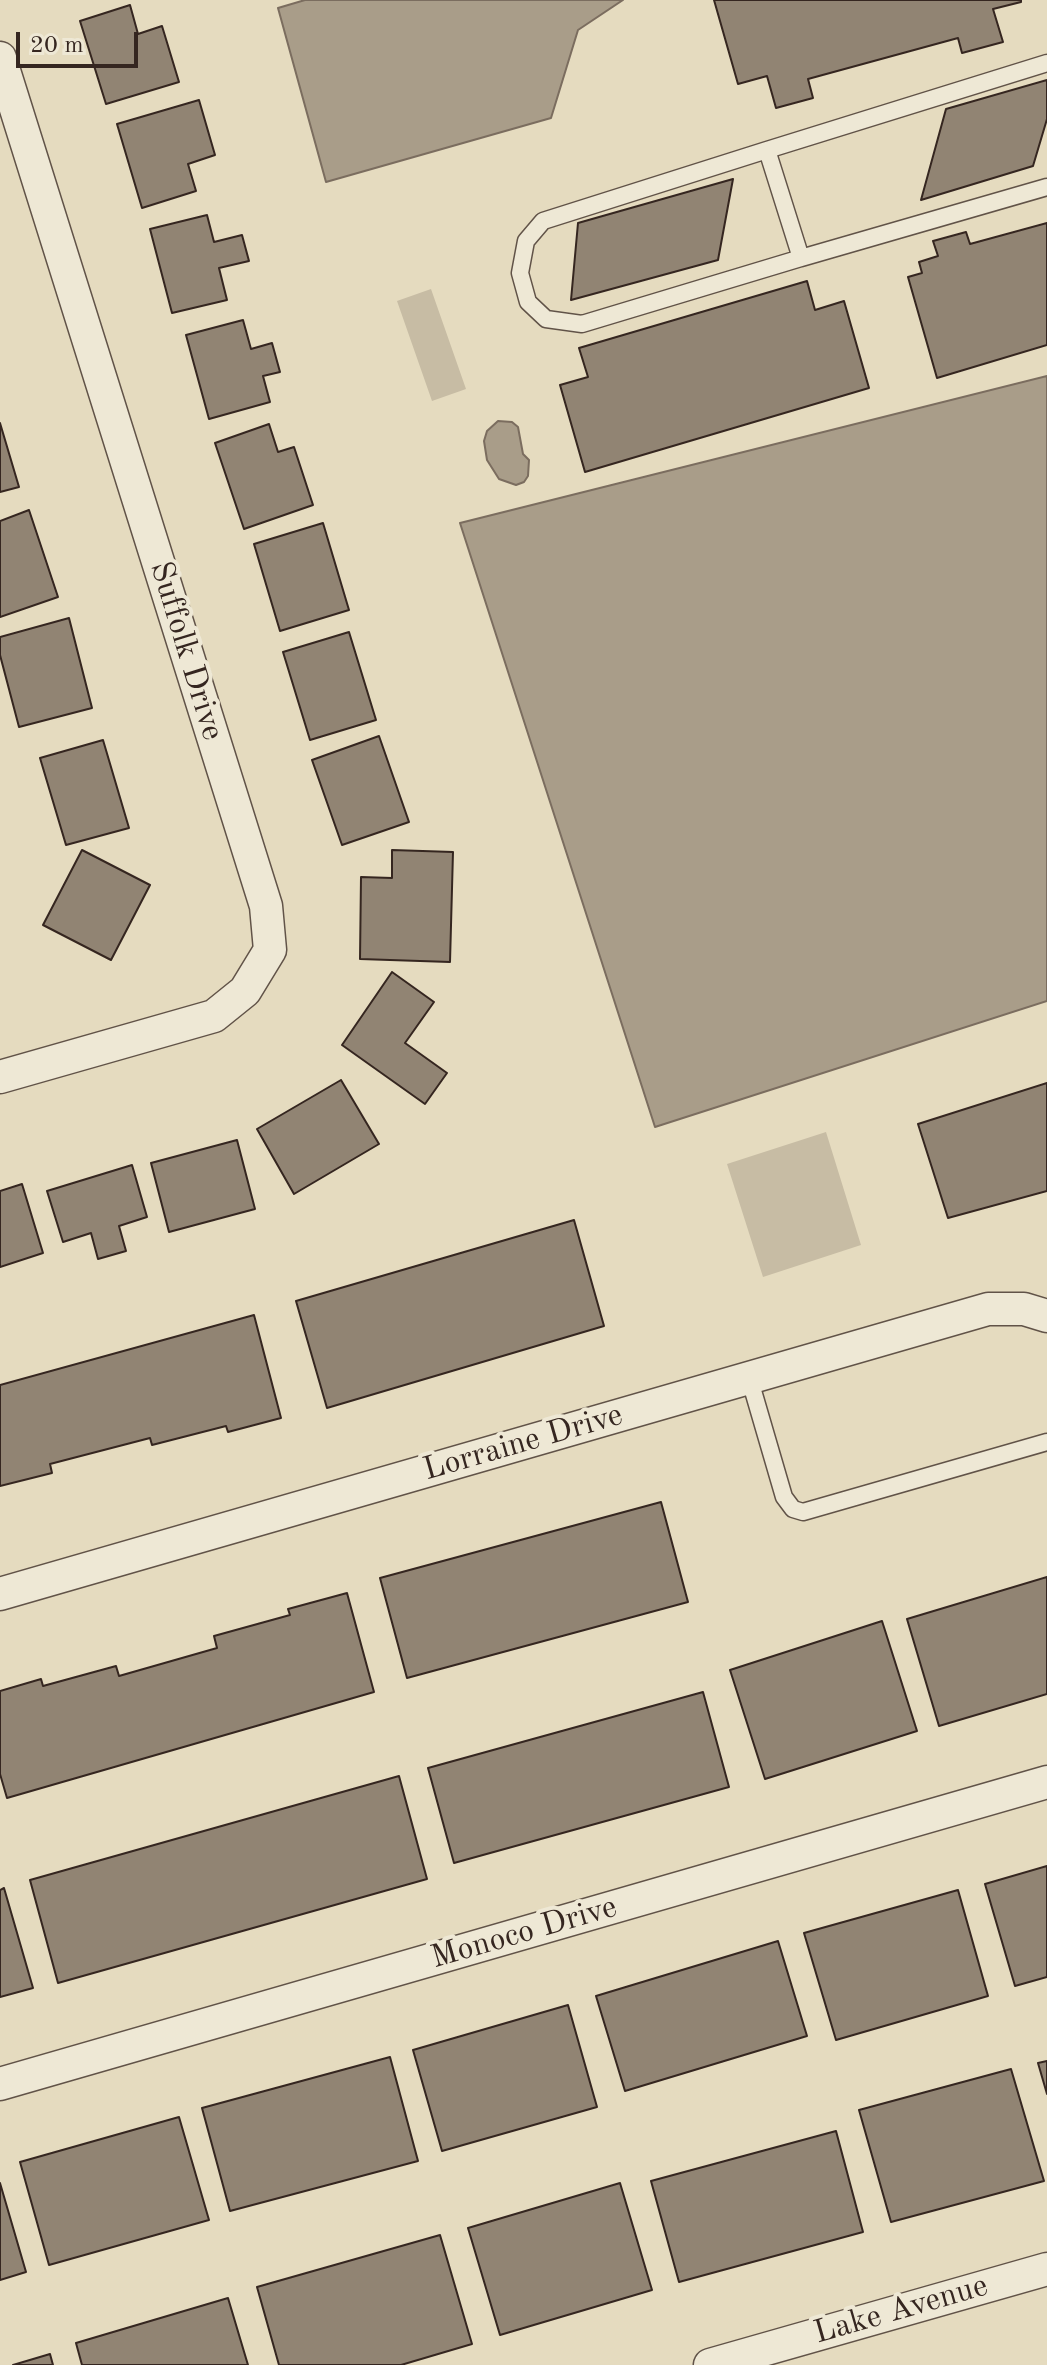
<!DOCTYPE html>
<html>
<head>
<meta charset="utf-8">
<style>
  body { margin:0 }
  #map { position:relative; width:1047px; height:2365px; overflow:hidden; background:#e5dbbf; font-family:"Old Standard TT",serif }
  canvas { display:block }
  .scale { position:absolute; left:16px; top:32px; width:122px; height:36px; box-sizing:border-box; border:4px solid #352620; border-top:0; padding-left:10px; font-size:24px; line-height:28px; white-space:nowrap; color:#352620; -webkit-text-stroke:6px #eee8d5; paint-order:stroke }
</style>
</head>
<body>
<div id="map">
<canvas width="1047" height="2365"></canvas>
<div class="scale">20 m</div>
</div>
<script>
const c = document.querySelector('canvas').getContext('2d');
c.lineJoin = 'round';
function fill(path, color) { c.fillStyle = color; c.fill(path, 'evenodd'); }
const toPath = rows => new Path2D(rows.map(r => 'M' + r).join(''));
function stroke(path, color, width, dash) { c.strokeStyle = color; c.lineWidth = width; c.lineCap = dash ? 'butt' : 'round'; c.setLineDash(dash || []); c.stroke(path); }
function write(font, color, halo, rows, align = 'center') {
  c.font = font + ' "Old Standard TT",serif'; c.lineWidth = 8; c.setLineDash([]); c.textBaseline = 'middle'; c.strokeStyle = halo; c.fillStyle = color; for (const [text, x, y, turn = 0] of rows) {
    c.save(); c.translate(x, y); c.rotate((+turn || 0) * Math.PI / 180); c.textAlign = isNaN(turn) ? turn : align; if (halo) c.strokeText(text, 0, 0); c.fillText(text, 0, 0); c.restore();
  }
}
const green = toPath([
  [431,289,466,389,432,401,397,301],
  [826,1132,861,1245,763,1277,727,1164]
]);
const water = toPath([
  [305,0,623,0,578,30,551,118,326,182,278,8,305,0],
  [1047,376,1047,1001,655,1127,460,523,1047,376],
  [498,421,512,422,518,427,523,454,529,460,528,476,524,482,516,485,499,479,487,460,484,441,487,431,498,421]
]);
const building = toPath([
  [714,0,1021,0,1021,2,993,9,1003,42,962,53,958,38,808,79,813,98,776,108,767,76,738,84,714,0],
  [130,5,138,34,162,26,179,82,106,104,80,21,130,5],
  [1047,80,1047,119,1033,166,921,200,946,109,1047,80],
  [199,100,215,155,188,164,196,191,142,208,117,124,199,100],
  [733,179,718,260,571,300,578,223,733,179],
  [207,215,214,242,242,235,249,261,219,268,227,300,172,313,150,229,207,215],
  [1047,223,1047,345,937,378,908,277,922,273,919,262,938,256,933,241,966,232,970,244,1047,223],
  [807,281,815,310,844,301,869,388,585,472,560,385,588,377,579,348,807,281],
  [243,320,251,349,272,343,280,372,263,376,270,402,209,419,186,335,243,320],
  [0,423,19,487,0,492,0,423],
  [269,424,278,452,294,447,313,505,244,529,215,443,269,424],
  [29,510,58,597,0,617,0,521,29,510],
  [323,523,349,610,280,631,254,544,323,523],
  [69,618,92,708,19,727,0,655,0,637,69,618],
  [349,632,376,720,310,740,283,652,349,632],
  [379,736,409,822,342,845,312,760,379,736],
  [103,740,129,828,66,845,40,758,103,740],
  [82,850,150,885,111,960,43,925,82,850],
  [392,850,453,852,450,962,360,959,361,877,392,878,392,850],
  [392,972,434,1002,405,1043,447,1073,425,1104,342,1045,392,972],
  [341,1080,379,1144,294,1194,257,1129,341,1080],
  [1047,1083,1047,1191,948,1218,918,1124,1047,1083],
  [237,1140,255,1209,169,1232,151,1163,237,1140],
  [132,1165,147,1217,119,1226,126,1251,98,1259,91,1233,63,1242,47,1191,132,1165],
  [22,1184,43,1253,0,1267,0,1191,22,1184],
  [574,1220,604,1326,327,1408,296,1301,574,1220],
  [254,1315,281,1418,228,1432,226,1426,152,1445,150,1438,50,1464,52,1473,0,1486,0,1385,254,1315],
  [661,1502,688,1602,407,1678,380,1578,661,1502],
  [1047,1577,1047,1694,939,1726,907,1619,1047,1577],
  [347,1593,374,1692,7,1798,0,1774,0,1691,41,1679,43,1686,116,1666,119,1676,217,1648,214,1636,290,1615,288,1609,347,1593],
  [882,1621,917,1731,765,1779,730,1670,882,1621],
  [703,1692,729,1787,454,1863,428,1768,703,1692],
  [399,1776,427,1879,58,1983,30,1880,399,1776],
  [1047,1866,1047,1977,1015,1986,985,1884,1047,1866],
  [4,1888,33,1988,0,1997,0,1890,4,1888],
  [958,1890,988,1996,836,2040,804,1933,958,1890],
  [778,1941,807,2036,625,2091,596,1996,778,1941],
  [568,2005,597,2107,442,2151,413,2050,568,2005],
  [390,2057,418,2161,230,2211,202,2108,390,2057],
  [1047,2061,1047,2094,1038,2063,1047,2061],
  [1011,2069,1044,2181,891,2222,859,2110,1011,2069],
  [179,2117,209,2220,49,2265,20,2162,179,2117],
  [836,2131,863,2232,679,2282,651,2181,836,2131],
  [0,2183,26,2272,0,2280,0,2183],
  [620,2183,652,2290,500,2335,468,2228,620,2183],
  [440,2235,472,2344,401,2365,279,2365,257,2287,440,2235],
  [228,2298,248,2365,82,2365,76,2343,228,2298],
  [50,2354,53,2365,13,2365,50,2354]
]);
const service = toPath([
  [1047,63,767,150,801,258,1047,187],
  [767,150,543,221,526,241,520,273,528,302,546,319,582,324,801,258],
  [749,1377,784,1497,793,1509,803,1512,1047,1442]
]);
const minor = toPath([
  [0,58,266,906,270,950,245,991,214,1016,0,1077],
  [0,1594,988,1309,1024,1309,1047,1316],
  [0,2084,1047,1782],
  [710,2365,1047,2269]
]);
const streetNames = [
  ["Suffolk Drive",186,651,73],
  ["Lorraine Drive",523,1443,-16],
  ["Monoco Drive",524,1933,-16],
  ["Lake Avenue",901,2310,-16]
];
fill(green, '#c7bca4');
fill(water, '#a99d89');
stroke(water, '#7b6d5f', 2);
fill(building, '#918473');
stroke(building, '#352620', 2);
stroke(service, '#615348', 19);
stroke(minor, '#615348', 35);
stroke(service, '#eee8d5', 16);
stroke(minor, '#eee8d5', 32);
write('32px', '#352620', '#eee8d5', streetNames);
</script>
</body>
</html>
